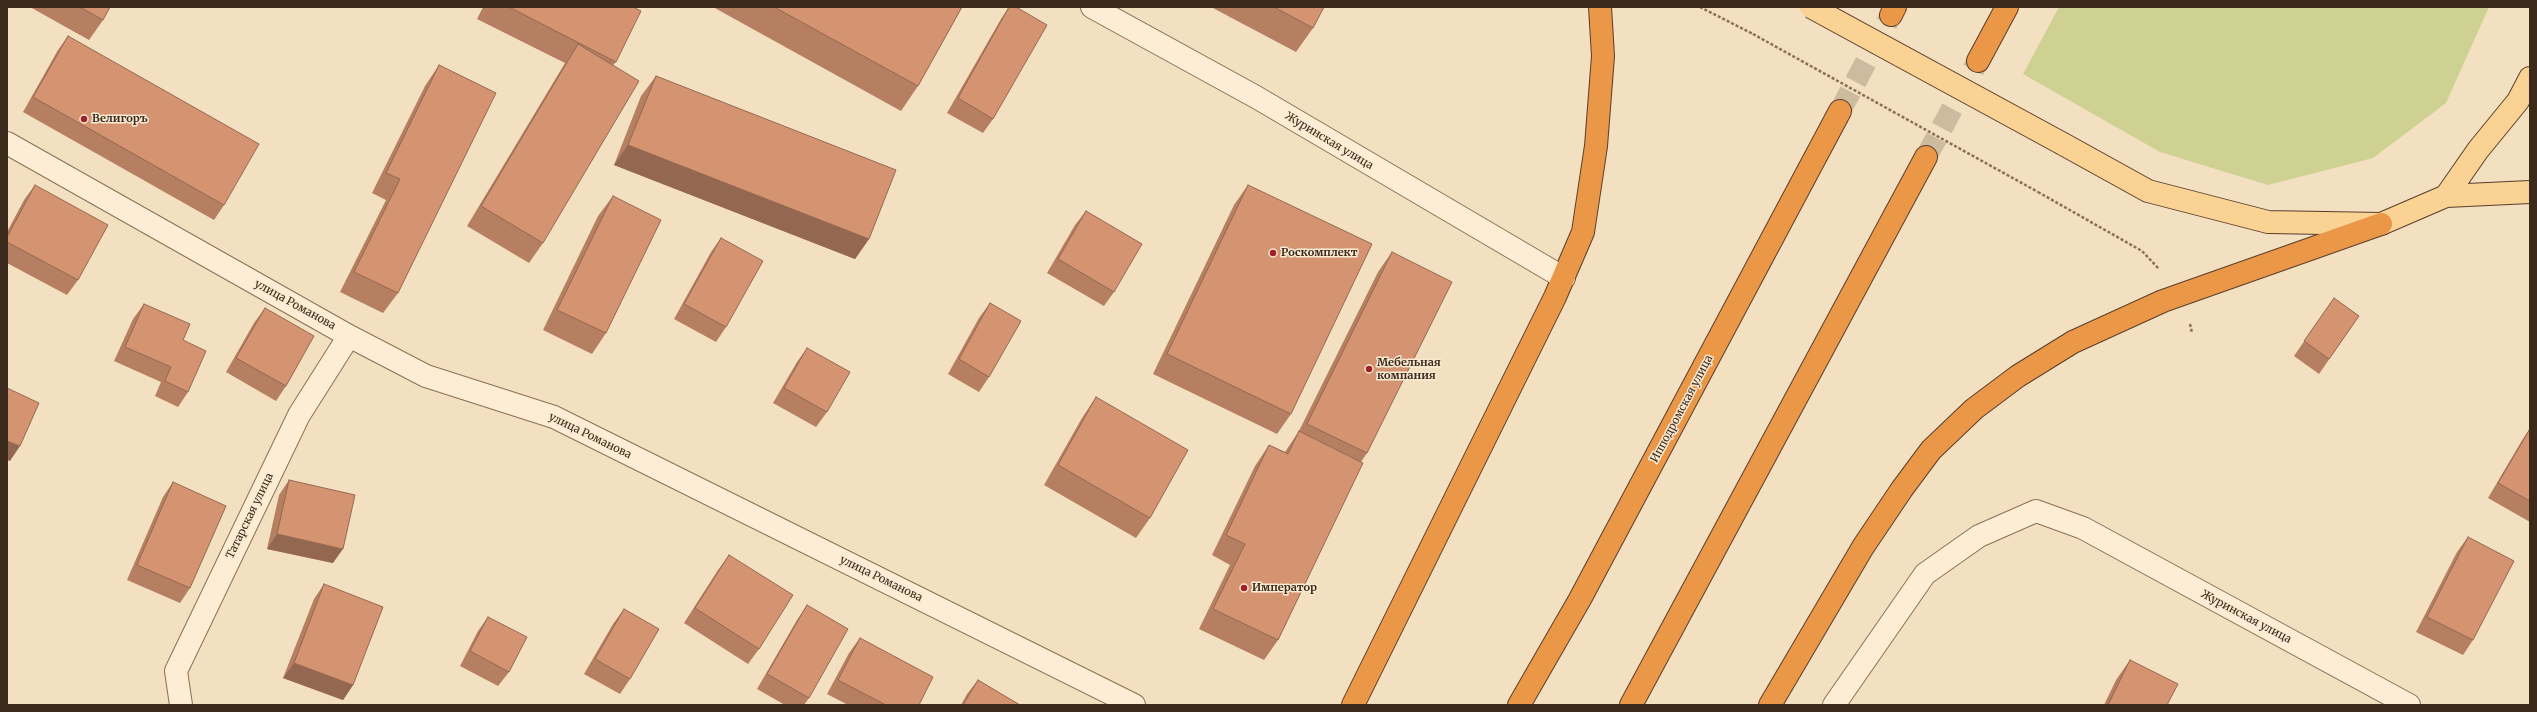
<!DOCTYPE html>
<html>
<head>
<meta charset="utf-8">
<style>
  body { margin:0 }
  #map { position:relative; width:2537px; height:712px; overflow:hidden; background:#f2e0c0; font-family:Merriweather,serif }
  canvas { display:block }
  .frame { position:absolute; inset:0; border:8px solid #3b291c; pointer-events:none }
</style>
</head>
<body>
<div id="map">
<canvas width="2537" height="712"></canvas>
<div class="frame"></div>
</div>
<script>
const c = document.querySelector('canvas').getContext('2d');
c.lineJoin = 'round';
function fill(path, color) { c.fillStyle = color; c.fill(path, 'evenodd'); }
const toPath = rows => new Path2D(rows.map(r => 'M' + r).join(''));
function stroke(path, color, width, dash) { c.strokeStyle = color; c.lineWidth = width; c.lineCap = dash ? 'butt' : 'round'; c.setLineDash(dash || []); c.stroke(path); }
function write(font, color, halo, rows, align = 'center') {
  c.font = font + ' Merriweather,serif'; c.lineWidth = 3; c.setLineDash([]); c.textBaseline = 'middle'; c.strokeStyle = halo; c.fillStyle = color; for (const [text, x, y, turn = 0] of rows) {
    c.save(); c.translate(x, y); c.rotate((+turn || 0) * Math.PI / 180); c.textAlign = isNaN(turn) ? turn : align; if (halo) c.strokeText(text, 0, 0); c.fillText(text, 0, 0); c.restore();
  }
}
const green = toPath([
  [2059,7,2489,7,2446,103,2373,158,2268,185,2160,152,2023,74]
]);
const highwayTunnel = toPath([
  [1840,111,1891,15],
  [1926,157,1978,61]
]);
const path = toPath([
  [1700,7,1753,34],
  [2038,192,2142,251,2159,269],
  [2190,324,2192,333]
]);
const minor = toPath([
  [1092,7,1256,97,1564,278],
  [7,143,349,336,426,376,554,417,1134,705],
  [181,705,176,671,299,415,349,336],
  [1834,705,1925,574,1979,536,2036,511,2083,528,2409,705]
]);
const major = toPath([
  [2063,144,2148,191,2268,222,2381,224,2446,196,2478,150,2518,101,2530,78],
  [2446,196,2530,192]
]);
const highway = toPath([
  [1891,15,1895,7],
  [1978,61,2007,7],
  [1353,705,1555,297,1583,232,1596,146,1603,56,1600,7],
  [1519,705,1580,599,1840,111],
  [1631,705,1926,157],
  [1770,705,1863,547,1902,489,1931,450,1974,409,2018,376,2073,342,2163,301,2381,224]
]);
const pathBridge = toPath([
  [1753,34,2038,192]
]);
const majorBridge = toPath([
  [1811,7,2063,144]
]);
const wall = toPath([
  [30,7,110,7,103,20,89,40],
  [483,7,633,7,616,62,613,65,543,243,529,263,467,226,565,63,477,19],
  [713,7,962,7,918,86,901,111],
  [1009,7,1016,7,993,119,983,133,947,113,1001,19],
  [1211,7,1324,7,1313,28,1296,52],
  [68,36,224,205,214,220,23,112,58,50],
  [439,65,398,293,383,313,340,292,386,200,372,193,425,86],
  [656,76,869,239,855,259,614,165,641,96],
  [35,185,78,280,67,295,7,263,7,232,24,200],
  [1248,185,1291,414,1277,434,1153,374,1234,205],
  [613,196,606,333,592,354,543,330,598,216],
  [1086,211,1114,292,1104,306,1047,273,1075,225],
  [721,238,726,327,716,342,674,319,711,252],
  [1392,252,1367,453,1361,462,1278,640,1264,660,1199,629,1230,565,1212,555,1255,466,1269,445,1285,452,1299,431,1378,272],
  [2334,298,2359,316,2319,374,2294,356],
  [990,303,989,377,979,392,948,374,979,318],
  [144,304,183,340,188,392,178,407,155,396,161,382,114,361,133,319],
  [265,308,286,386,276,401,226,372,254,323],
  [807,348,827,412,816,427,773,403,797,362],
  [1096,397,1150,518,1136,538,1044,485,1082,418],
  [2530,428,2530,522,2488,498,2521,442],
  [289,480,333,563,267,549,279,495],
  [173,482,190,588,180,603,127,580,163,497],
  [2468,537,2473,640,2463,655,2416,632,2457,552],
  [729,555,759,649,748,664,684,623,718,570],
  [324,584,353,685,343,700,283,678,314,599],
  [807,605,809,698,804,705,785,705,757,689,797,620],
  [624,609,630,679,620,694,584,674,613,624],
  [488,617,509,672,498,686,460,666,478,631],
  [860,638,919,705,848,705,827,694,849,653],
  [2130,660,2167,705,2104,705,2116,680],
  [978,680,1020,705,961,705,967,694]
]);
const shadedWall = toPath([
  [628,145,869,239,855,259,614,165],
  [7,441,20,446,10,461,7,460],
  [277,534,343,549,333,563,267,549],
  [294,663,353,685,343,700,283,678]
]);
const building = toPath([
  [80,7,110,7,103,20,80,7],
  [509,7,633,7,641,11,616,62,509,7],
  [774,7,962,7,918,86,774,7],
  [1009,7,1016,7,1047,25,993,119,958,98,1009,7],
  [1274,7,1324,7,1313,28,1274,7],
  [68,36,259,144,224,205,33,97,68,36],
  [578,44,639,81,543,243,481,206,578,44],
  [439,65,496,93,398,293,354,272,400,179,386,173,439,65],
  [656,76,896,170,869,239,628,145,656,76],
  [35,185,108,225,78,280,7,242,7,237,35,185],
  [1248,185,1372,244,1291,414,1167,354,1248,185],
  [613,196,661,220,606,333,557,310,613,196],
  [1086,211,1142,244,1114,292,1058,259,1086,211],
  [721,238,763,261,726,327,684,304,721,238],
  [1392,252,1452,282,1367,453,1307,424,1392,252],
  [2334,298,2359,316,2329,359,2304,341,2334,298],
  [990,303,1021,321,989,377,959,359,990,303],
  [144,304,190,324,183,340,206,351,188,392,165,381,171,367,125,347,144,304],
  [265,308,314,336,286,386,236,358,265,308],
  [807,348,850,372,827,412,784,388,807,348],
  [7,388,39,403,20,446,7,441,7,388],
  [1096,397,1188,450,1150,518,1058,465,1096,397],
  [2530,429,2530,501,2498,483,2530,429],
  [1299,431,1363,463,1278,640,1213,609,1245,544,1226,535,1269,445,1288,454,1299,431],
  [289,480,355,495,343,549,277,534,289,480],
  [173,482,226,506,190,588,137,565,173,482],
  [2468,537,2514,561,2473,640,2427,617,2468,537],
  [729,555,793,595,759,649,695,608,729,555],
  [324,584,383,607,353,685,294,663,324,584],
  [807,605,848,629,809,698,767,674,807,605],
  [624,609,659,629,630,679,595,659,624,609],
  [488,617,527,637,509,672,470,651,488,617],
  [860,638,933,677,919,705,886,705,838,680,860,638],
  [2130,660,2178,684,2167,705,2108,705,2130,660],
  [978,680,1020,705,963,705,978,680]
]);
const markers = [
  [84,119,4,"#a2202a"],
  [1273,253,4,"#a2202a"],
  [1369,369,4,"#a2202a"],
  [1244,588,4,"#a2202a"]
];
const poiNames = [
  ["Велигоръ",92,119],
  ["Роскомплект",1281,253],
  ["Мебельная",1377,363],
  ["компания",1377,376],
  ["Император",1252,588]
];
const streetNames = [
  ["Журинская улица",1329,141,31],
  ["улица Романова",295,305,29],
  ["Ипподромская улица",1682,409,-62],
  ["улица Романова",590,436,26],
  ["Татарская улица",250,516,-64],
  ["улица Романова",881,579,26],
  ["Журинская улица",2246,617,28]
];
fill(green, '#cfd193');
stroke(highwayTunnel, '#cdbb9f', 22, [22, 11]);
stroke(minor, '#8d6f56', 24);
stroke(major, '#5a3e2b', 24);
stroke(highway, '#5a3e2b', 24);
stroke(path, '#8d6f56', 2.5, [3, 2]);
stroke(minor, '#fcedd4', 22);
stroke(major, '#f9d294', 22);
stroke(highway, '#ea9748', 22);
stroke(majorBridge, '#5a3e2b', 24, []);
stroke(pathBridge, '#8d6f56', 2.5, [3, 2]);
stroke(majorBridge, '#f9d294', 22);
fill(wall, '#b67f62');
fill(shadedWall, '#946850');
fill(building, '#d49472');
stroke(building, '#946850', 1);
for (const [x, y, r, color] of markers) { const dot = new Path2D(); dot.arc(x, y, r, 0, 2 * Math.PI); c.fillStyle = color; c.fill(dot); stroke(dot, '#f9ead1', 1.5); }
write('bold 11px', '#3b291c', '#f9ead1', poiNames, 'left');
write('11px', '#3b291c', '#f9ead1', streetNames);
</script>
</body>
</html>
